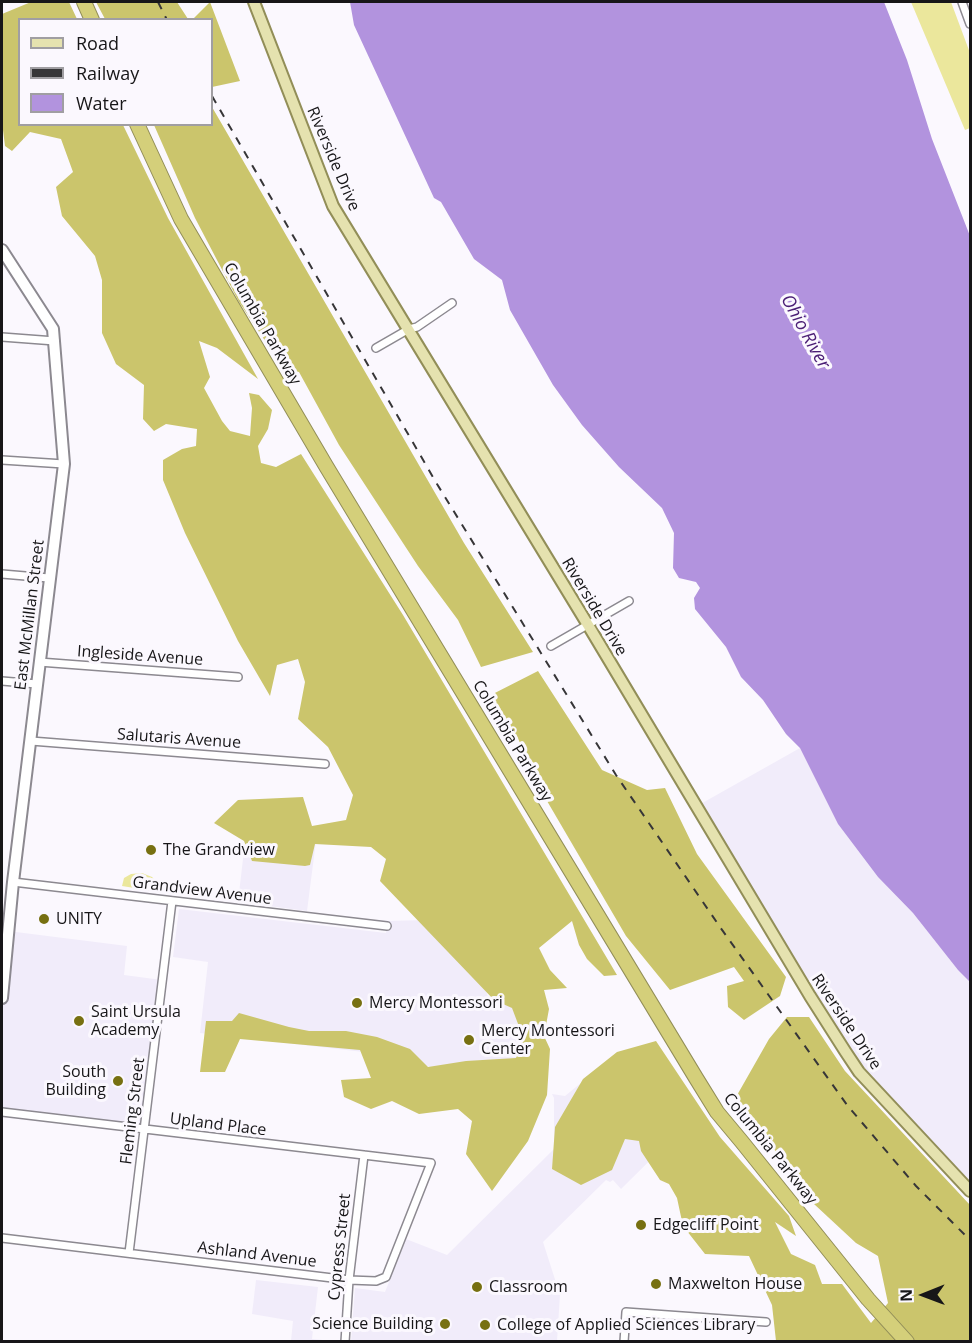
<!DOCTYPE html>
<html>
<head>
<meta charset="utf-8">
<style>
  body { margin:0 }
  #map { position:relative; width:972px; height:1343px; overflow:hidden; background:#fbf8fe; font-family:"Open Sans",sans-serif }
  canvas { display:block }
  .frame { position:absolute; inset:0; border:3px solid #171618; pointer-events:none }
  .legend { position:absolute; left:18px; top:18px; width:195px; height:108px; box-sizing:border-box; background:#fbf8fe; border:2px solid #a09ea2; margin:0; padding:8px 10px; list-style:none; font-size:18px; color:#171618 }
  .legend li { display:flex; align-items:center; gap:12px; height:30px }
  .legend b { width:30px; border:2px solid #a09ea2 }
  .north { position:absolute; left:894px; top:1265px; width:60px; height:60px; -webkit-text-stroke:4px #fbf8fe; paint-order:stroke; rotate:269deg; font-size:16px; font-weight:700; line-height:24px; text-align:center; color:#171618 }
  .north::after { content:''; display:block; margin:auto; width:21px; height:27px; background:#171618; clip-path:polygon(50% 0,100% 100%,50% 72%,0 100%) }
</style>
</head>
<body>
<div id="map">
<canvas width="972" height="1343"></canvas>
<div class="frame"></div>
<ul class="legend">
<li><b style="height:8px;background:#e5e2af"></b>Road</li>
<li><b style="height:8px;background:#373638"></b>Railway</li>
<li><b style="height:16px;background:#b293de"></b>Water</li>
</ul>
<div class="north">N</div>
</div>
<script>
const c = document.querySelector('canvas').getContext('2d');
c.lineJoin = 'round';
function fill(path, color) { c.fillStyle = color; c.fill(path, 'evenodd'); }
const toPath = rows => new Path2D(rows.map(r => 'M' + r).join(''));
function stroke(path, color, width, dash) { c.strokeStyle = color; c.lineWidth = width; c.lineCap = dash ? 'butt' : 'round'; c.setLineDash(dash || []); c.stroke(path); }
function write(font, color, halo, rows, align = 'center') {
  c.font = font + ' "Open Sans",sans-serif'; c.lineWidth = 6; c.setLineDash([]); c.textBaseline = 'middle'; c.strokeStyle = halo; c.fillStyle = color; for (const [text, x, y, turn = 0] of rows) {
    c.save(); c.translate(x, y); c.rotate((+turn || 0) * Math.PI / 180); c.textAlign = isNaN(turn) ? turn : align; if (halo) c.strokeText(text, 0, 0); c.fillText(text, 0, 0); c.restore();
  }
}
const built = toPath([
  [800,748,838,824,878,877,913,913,958,970,970,982,970,1191,859,1072,697,806],
  [246,833,316,841,307,911,238,902],
  [179,909,386,933,388,921,464,919,488,997,494,993,520,1008,525,1042,521,1089,372,1053,200,1033,208,962,173,957],
  [8,931,127,946,124,975,162,980,145,1130,2,1112,2,998],
  [620,1051,630,1067,698,1113,621,1189,613,1180,610,1182,606,1180,543,1242,560,1295,557,1341,351,1342,355,1288,385,1292,406,1239,447,1255,554,1149,554,1098,552,1094,565,1096],
  [256,1280,318,1287,312,1339,334,1341,291,1341,293,1321,252,1314]
]);
const green = toPath([
  [911,2,951,2,970,53,970,128,965,130],
  [142,873,152,877,159,884,159,892,122,886,124,878,131,874]
]);
const forest = toPath([
  [31,2,69,2,77,19,20,20,20,124,123,125,168,218,258,379,217,348,199,341,210,377,204,388,222,421,230,431,250,436,252,408,249,393,259,395,272,410,268,429,258,446,261,463,276,467,301,454,403,615,617,975,604,976,587,959,579,945,572,921,539,948,550,970,567,988,544,990,549,1009,544,1036,550,1049,547,1095,528,1141,492,1191,466,1154,472,1121,458,1109,419,1114,392,1101,371,1109,344,1097,341,1080,371,1078,360,1050,240,1039,225,1072,200,1072,206,1021,232,1021,239,1013,289,1027,309,1031,346,1031,377,1037,410,1049,428,1067,466,1061,516,1058,523,1037,512,1008,494,1000,380,881,386,859,371,847,315,844,310,865,305,866,252,861,244,841,214,823,238,800,303,797,312,826,346,820,353,795,328,747,298,719,305,682,298,659,277,665,270,696,238,641,185,533,163,480,163,460,182,449,196,446,197,429,166,424,154,431,143,419,144,385,116,364,102,333,102,280,95,256,62,216,56,187,73,172,61,139,30,132,12,151,5,146,3,130,2,129,2,14],
  [96,2,177,2,188,19,105,19],
  [210,2,240,81,212,87,212,20,193,19],
  [212,107,464,543,533,652,481,667,458,620,418,566,339,445,299,372,284,369,239,302,195,218,154,125,212,124],
  [538,671,602,770,647,790,665,788,697,854,786,977,780,996,744,1020,728,1007,727,986,744,981,734,967,670,990,626,936,533,777,518,738,485,698],
  [787,1017,809,1017,845,1071,970,1205,970,1341,776,1341,772,1305,749,1256,705,1254,683,1226,677,1198,669,1184,660,1180,641,1151,639,1141,625,1139,612,1170,581,1185,552,1169,555,1127,583,1079,617,1052,656,1041,720,1137,789,1216,796,1236,775,1222,791,1254,815,1265,822,1284,842,1284,871,1323,888,1303,878,1256,856,1243,814,1204,736,1097,769,1039]
]);
const water = toPath([
  [350,2,884,2,907,60,932,139,970,236,970,982,958,970,913,913,878,877,838,824,800,748,786,734,763,700,741,677,726,647,695,609,694,598,700,588,696,582,679,578,673,568,674,533,662,508,619,467,582,425,553,385,510,310,502,280,474,259,441,202,434,198,354,25]
]);
const street = toPath([
  [962,2,970,24],
  [2,337,55,341],
  [376,348,409,329,417,327,452,303],
  [2,460,64,464],
  [2,574,49,578],
  [551,646,629,601],
  [39,662,238,677],
  [2,681,37,684],
  [31,741,325,764],
  [13,882,387,926],
  [2,1112,431,1163,386,1277,376,1281,349,1280,2,1238],
  [129,1253,172,901],
  [345,1342,349,1280,364,1155],
  [624,1342,626,1312,766,1322]
]);
const secondary = toPath([
  [2,250,53,329,64,464,13,882,2,998]
]);
const primary = toPath([
  [254,2,333,206,588,625,810,996,845,1051,859,1072,970,1191]
]);
const highway = toPath([
  [84,2,92,20],
  [137,124,181,219,326,466,696,1078,717,1112,742,1142,868,1299,907,1342]
]);
const rail = toPath([
  [158,2,167,20],
  [212,96,437,484,616,775,720,927,847,1105,916,1186,970,1240]
]);
const markers = [
  [151,850,6,"#777011"],
  [44,919,6,"#777011"],
  [357,1003,6,"#777011"],
  [79,1021,6,"#777011"],
  [469,1040,6,"#777011"],
  [118,1081,6,"#777011"],
  [641,1225,6,"#777011"],
  [656,1284,6,"#777011"],
  [477,1287,6,"#777011"],
  [445,1324,6,"#777011"],
  [485,1325,6,"#777011"]
];
const streetNames = [
  ["Riverside Drive",333,159,67],
  ["Columbia Parkway",262,324,60],
  ["Riverside Drive",594,607,59],
  ["East McMillan Street",30,615,-83],
  ["Ingleside Avenue",140,656,4],
  ["Salutaris Avenue",179,739,4],
  ["Columbia Parkway",512,741,59],
  ["Grandview Avenue",202,891,7],
  ["Riverside Drive",846,1022,56],
  ["Fleming Street",133,1111,-83],
  ["Upland Place",218,1125,7],
  ["Columbia Parkway",770,1149,51],
  ["Cypress Street",340,1247,-84],
  ["Ashland Avenue",257,1255,7]
];
const poiNames = [
  ["The Grandview",163,850],
  ["UNITY",56,919],
  ["Mercy Montessori",369,1003],
  ["Saint Ursula",91,1012],
  ["Academy",91,1030],
  ["Mercy Montessori",481,1031],
  ["Center",481,1049],
  ["South",106,1072,"right"],
  ["Building",106,1090,"right"],
  ["Edgecliff Point",653,1225],
  ["Maxwelton House",668,1284],
  ["Classroom",489,1287],
  ["Science Building",433,1324,"right"],
  ["College of Applied Sciences Library",497,1325]
];
const waterNames = [
  ["Ohio River",805,332,61]
];
fill(built, '#f1ecfa');
fill(green, '#ebe79c');
fill(forest, '#cbc56c');
fill(water, '#b293de');
stroke(street, '#8c8990', 10);
stroke(secondary, '#8c8990', 14);
stroke(primary, '#928e58', 14);
stroke(highway, '#928e58', 16);
stroke(street, '#fff', 7);
stroke(secondary, '#fff', 10);
stroke(primary, '#e5e2af', 10);
stroke(highway, '#d4cf7a', 14);
stroke(rail, '#373638', 2, [8, 8]);
for (const [x, y, r, color] of markers) { const dot = new Path2D(); dot.arc(x, y, r, 0, 2 * Math.PI); c.fillStyle = color; c.fill(dot); stroke(dot, '#fbf8fe', 2); }
write('16px', '#171618', '#fbf8fe', streetNames);
write('16px', '#171618', '#fbf8fe', poiNames, 'left');
write('italic 18px', '#4a1e75', '#fbf8fe', waterNames);
</script>
</body>
</html>
